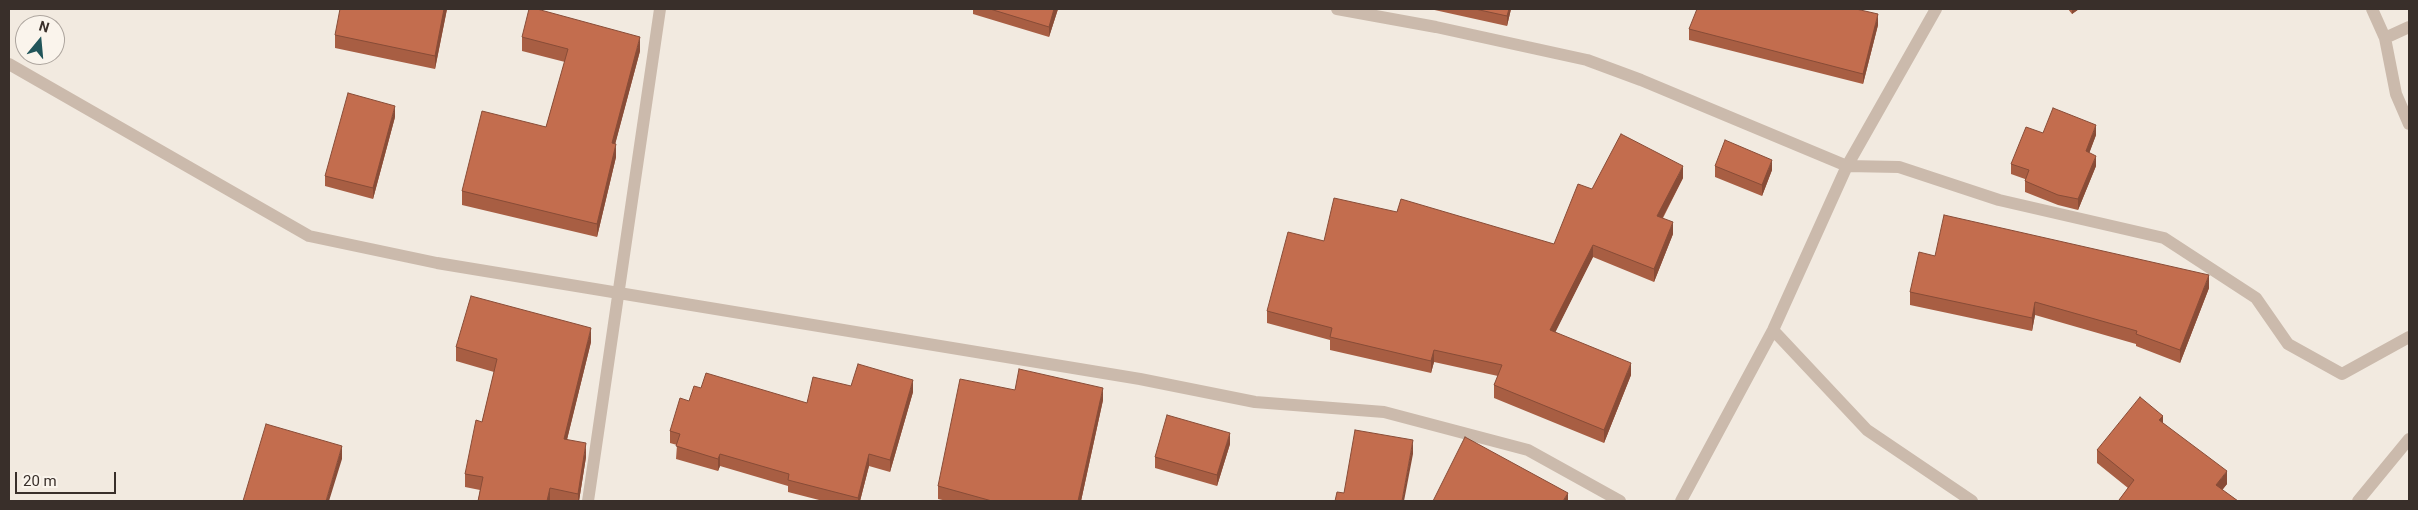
<!DOCTYPE html>
<html>
<head>
<meta charset="utf-8">
<style>
  body { margin:0 }
  #map { position:relative; width:2418px; height:510px; overflow:hidden; background:#f2eae0; font-family:Roboto,sans-serif }
  canvas { display:block }
  .frame { position:absolute; inset:0; border:10px solid #392f2a; pointer-events:none }
  .north { position:absolute; left:15px; top:15px; width:50px; height:50px; box-sizing:border-box; background:#faf4ec; border:1px solid #ada59e; border-radius:50%; rotate:17deg; font-size:14px; font-weight:700; line-height:20px; text-align:center; color:#392f2a }
  .north::after { content:''; display:block; margin:auto; width:18px; height:22px; background:#21555a; clip-path:polygon(50% 0,100% 100%,50% 72%,0 100%) }
  .scale { position:absolute; left:15px; top:472px; width:101px; height:22px; box-sizing:border-box; border:2px solid #392f2a; border-top:0; padding-left:6px; font-size:15px; line-height:18px; white-space:nowrap; color:#392f2a; -webkit-text-stroke:4px #faf4ec; paint-order:stroke }
</style>
</head>
<body>
<div id="map">
<canvas width="2418" height="510"></canvas>
<div class="frame"></div>
<div class="north">N</div>
<div class="scale">20 m</div>
</div>
<script>
const c = document.querySelector('canvas').getContext('2d');
c.lineJoin = 'round';
const toPath = rows => new Path2D(rows.map(r => 'M' + r).join(''));
function stroke(path, color, width, dash) { c.strokeStyle = color; c.lineWidth = width; c.lineCap = dash ? 'butt' : 'round'; c.setLineDash(dash || []); c.stroke(path); }
function fill(path, color) { c.fillStyle = color; c.fill(path, 'evenodd'); }
const minor = toPath([
  [1337,9,1436,27,1587,60,1641,80,1847,166,1899,167,1999,200,2164,238,2256,298,2288,344,2342,374,2409,337],
  [2372,9,2385,38,2396,94,2409,124],
  [2385,38,2409,27],
  [9,64,309,236,437,263,1140,379,1255,402,1384,412,1528,450,1620,501],
  [1773,330,1867,430,1972,501],
  [588,501,660,9],
  [1681,501,1773,330,1847,166,1936,9],
  [2358,501,2409,439]
]);
const wall = toPath([
  [447,9,435,69,335,48,335,35],
  [973,9,1058,9,1049,37,973,14],
  [1430,9,1511,9,1507,26],
  [2068,9,2079,9,2072,14],
  [1878,25,1863,84,1689,40,1689,29],
  [522,37,640,51,615,144,616,157,597,237,462,205,462,191,546,127,565,62,522,51],
  [395,117,373,199,325,186,325,176],
  [2043,133,2096,135,2089,153,2096,166,2078,210,2058,205,2025,192,2025,179,2011,174,2011,164],
  [1715,166,1772,170,1762,196,1715,177],
  [1683,178,1663,218,1673,234,1654,282,1593,257,1555,332,1631,375,1604,443,1494,398,1494,385,1498,376,1434,362,1431,373,1330,350,1330,340,1267,323,1267,311,1324,241,1397,212,1554,244,1592,189],
  [1935,256,2209,288,2180,363,2136,346,2136,344,2035,315,2032,331,1910,305,1910,292],
  [591,342,567,439,586,457,579,501,478,501,480,490,465,487,465,474,482,422,494,372,456,361,456,347],
  [851,386,913,392,890,472,869,466,860,501,823,501,788,492,788,486,720,466,718,471,676,459,677,445,670,443,670,431,689,401,701,388,807,403],
  [1015,390,1103,400,1081,501,947,501,938,499,938,486],
  [2163,423,2227,484,2222,490,2238,501,2119,501,2119,500,2128,488,2097,463,2097,450],
  [1230,444,1217,486,1155,468,1155,457]
]);
const shadedWall = toPath([
  [444,9,447,9,435,69,435,56],
  [1054,9,1058,9,1049,37,1049,27],
  [1509,9,1511,9,1507,26,1507,16],
  [2072,9,2079,9,2072,14],
  [1878,14,1878,25,1863,84,1863,74],
  [640,37,640,51,612,156,612,143],
  [395,106,395,117,373,199,373,188],
  [2096,125,2096,135,2086,162,2086,151],
  [616,144,616,157,597,237,597,224],
  [2096,156,2096,166,2078,210,2078,199],
  [1772,160,1772,170,1762,196,1762,185],
  [1683,166,1683,178,1657,228,1657,216],
  [1673,222,1673,234,1654,282,1654,269],
  [1593,245,1593,257,1550,343,1550,330],
  [2209,275,2209,288,2180,363,2180,350],
  [2035,302,2035,315,2032,331,2032,318],
  [591,328,591,342,564,452,564,439],
  [1434,350,1434,362,1431,373,1431,361],
  [1631,363,1631,375,1604,443,1604,430],
  [913,380,913,392,890,472,890,460],
  [1103,388,1103,400,1081,501,1078,501],
  [2163,416,2163,429,2159,420],
  [1230,433,1230,444,1217,486,1217,475],
  [1413,440,1413,454,1404,501,1402,501],
  [586,443,586,457,579,501,578,501,578,494],
  [342,446,342,459,329,501,326,501],
  [720,454,720,466,718,471,718,459],
  [869,454,869,466,860,501,858,501,858,498],
  [2227,471,2227,484,2216,498,2216,485],
  [550,488,550,501,547,501],
  [1568,493,1568,501,1563,501]
]);
const building = toPath([
  [340,9,444,9,435,56,335,35,340,9],
  [529,9,537,9,640,37,612,143,616,144,597,224,462,191,482,111,546,127,568,49,522,37,529,9],
  [990,9,1054,9,1049,27,990,9],
  [1475,9,1509,9,1507,16,1475,9],
  [1697,9,1856,9,1878,14,1863,74,1689,29,1697,9],
  [348,93,395,106,373,188,325,176,348,93],
  [2053,108,2096,125,2086,151,2096,156,2078,199,2058,195,2025,181,2029,170,2011,164,2026,127,2043,133,2053,108],
  [1621,134,1683,166,1657,216,1673,222,1654,269,1593,245,1550,330,1631,363,1604,430,1494,385,1502,365,1434,350,1431,361,1330,337,1332,328,1267,311,1288,232,1324,241,1334,198,1397,212,1401,199,1554,244,1578,184,1592,189,1621,134],
  [1725,140,1772,160,1762,185,1715,166,1725,140],
  [1944,215,2209,275,2180,350,2136,334,2137,331,2035,302,2032,318,1910,292,1919,252,1935,256,1944,215],
  [471,296,591,328,564,439,586,443,578,494,550,488,547,501,478,501,483,477,465,474,476,420,482,422,497,359,456,347,471,296],
  [858,364,913,380,890,460,869,454,858,498,788,480,789,474,720,454,718,459,676,446,680,434,670,431,680,398,689,401,694,386,701,388,706,373,807,403,813,377,851,386,858,364],
  [1019,369,1103,388,1078,501,992,501,938,486,960,379,1015,390,1019,369],
  [2140,397,2163,416,2159,420,2227,471,2216,485,2238,501,2120,501,2119,500,2134,480,2097,450,2140,397],
  [1167,415,1230,433,1217,475,1155,457,1167,415],
  [266,424,342,446,326,501,243,501,266,424],
  [1355,430,1413,440,1402,501,1335,501,1337,492,1344,493,1355,430],
  [1465,437,1568,493,1563,501,1433,501,1465,437]
]);
stroke(minor, '#cbbaac', 12);
fill(wall, '#a85e43');
fill(shadedWall, '#884c37');
fill(building, '#c36d4e');
stroke(building, '#884c37', 1);
</script>
</body>
</html>
